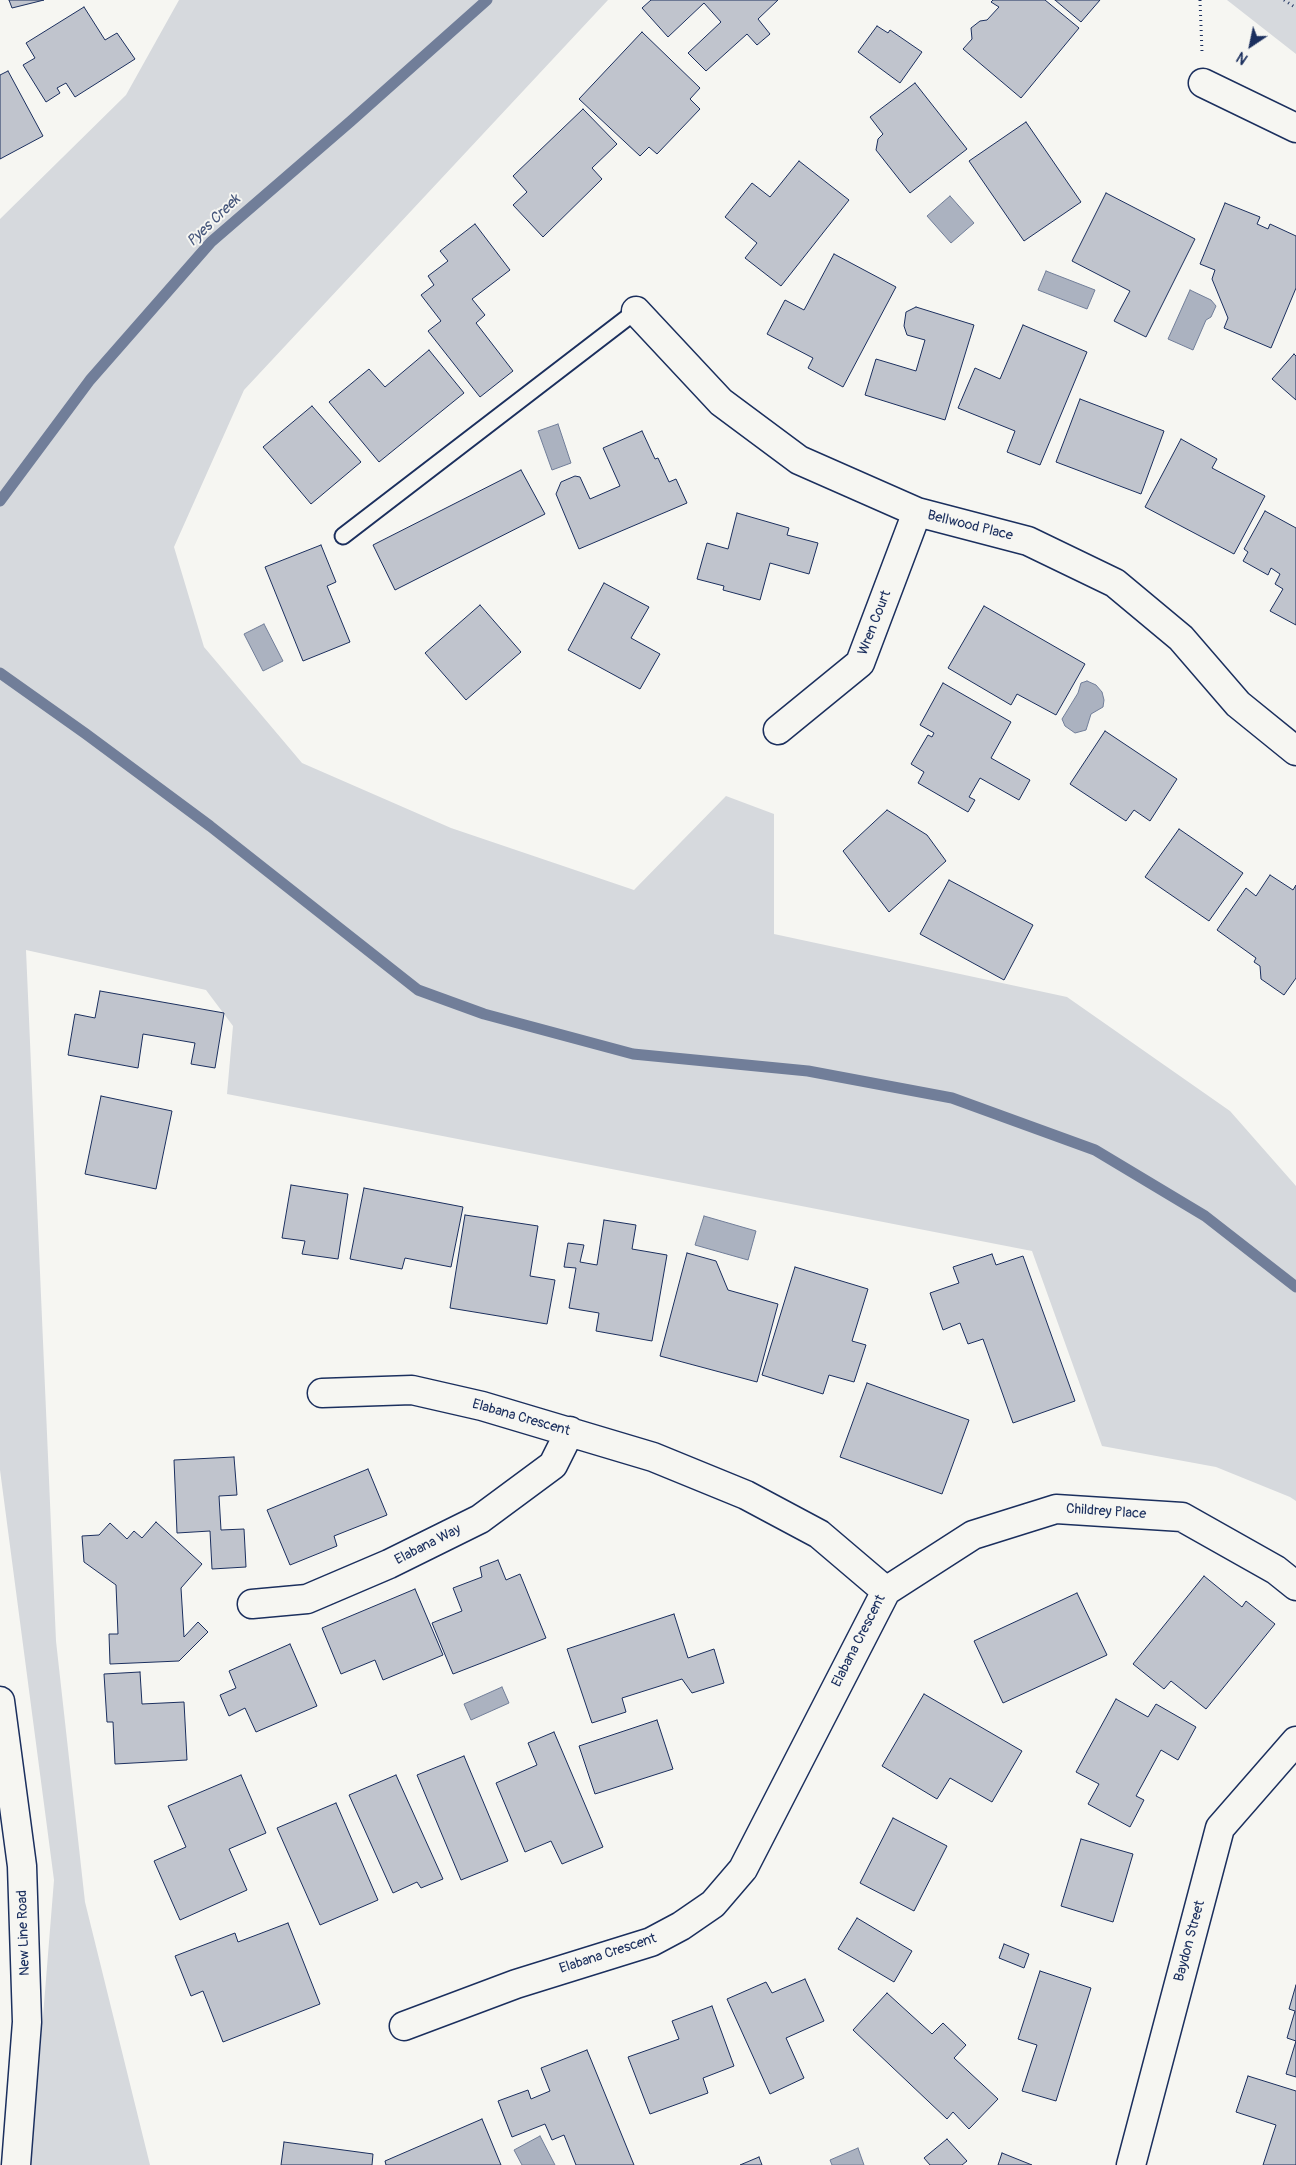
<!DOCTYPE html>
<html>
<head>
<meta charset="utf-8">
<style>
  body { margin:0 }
  #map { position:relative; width:1296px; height:2165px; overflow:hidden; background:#f6f6f2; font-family:Pangolin,sans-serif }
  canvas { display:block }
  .north { position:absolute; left:1226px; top:20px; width:50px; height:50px; -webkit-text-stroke:4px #f6f6f2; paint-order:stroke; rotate:214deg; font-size:14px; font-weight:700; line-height:20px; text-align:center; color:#1b2f5e }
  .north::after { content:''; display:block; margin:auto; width:18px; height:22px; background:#1b2f5e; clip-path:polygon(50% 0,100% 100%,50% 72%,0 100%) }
</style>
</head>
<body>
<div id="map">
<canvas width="1296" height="2165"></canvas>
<div class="north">N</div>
</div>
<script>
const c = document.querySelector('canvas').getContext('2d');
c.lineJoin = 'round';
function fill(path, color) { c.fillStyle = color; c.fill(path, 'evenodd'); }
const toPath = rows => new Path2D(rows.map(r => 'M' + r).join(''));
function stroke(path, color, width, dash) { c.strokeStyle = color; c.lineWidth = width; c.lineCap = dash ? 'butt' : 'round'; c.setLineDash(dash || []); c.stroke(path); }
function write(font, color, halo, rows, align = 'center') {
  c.font = font + ' Pangolin,sans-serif'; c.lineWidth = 4; c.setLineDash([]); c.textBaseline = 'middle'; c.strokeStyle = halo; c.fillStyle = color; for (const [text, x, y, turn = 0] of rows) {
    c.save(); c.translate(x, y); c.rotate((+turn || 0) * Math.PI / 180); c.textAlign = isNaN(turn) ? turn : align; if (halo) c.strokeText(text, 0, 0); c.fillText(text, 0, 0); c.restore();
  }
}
const green = toPath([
  [179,0,608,0,244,390,174,547,204,647,302,763,451,828,634,890,726,796,774,814,774,934,1067,997,1230,1111,1296,1186,1296,1501,1290,1497,1216,1467,1102,1446,1032,1251,227,1094,233,1026,206,990,26,950,56,1641,85,1902,150,2165,31,2165,54,1880,0,1470,0,219,126,95],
  [1227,0,1296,0,1296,54]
]);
const water = toPath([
  [950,196,974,223,951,243,927,216,950,196],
  [1046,271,1095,290,1087,309,1038,290,1046,271],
  [1190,290,1211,300,1216,306,1211,317,1206,320,1193,350,1168,339,1190,290],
  [558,424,571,463,552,470,538,431,558,424],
  [264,624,283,661,263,671,244,634,264,624],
  [1087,681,1096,685,1102,692,1104,700,1103,707,1091,714,1086,730,1075,733,1065,726,1062,719,1078,693,1081,683,1087,681],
  [704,1216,756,1231,748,1260,695,1245,704,1216],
  [502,1687,509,1703,471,1720,464,1704,502,1687],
  [540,2136,555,2165,522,2165,514,2150,540,2136],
  [858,2148,864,2165,832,2165,830,2160,858,2148]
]);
const stream = toPath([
  [0,501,90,380,211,242,351,121,487,0],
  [0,673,86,734,210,826,418,990,484,1014,633,1054,808,1071,952,1098,1095,1150,1205,1216,1296,1287]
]);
const building = toPath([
  [9,0,44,0,12,8,9,0],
  [651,0,778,0,758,19,770,34,757,45,747,34,706,71,688,53,721,22,704,3,668,37,642,8,651,0],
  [993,0,1045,0,1079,28,1021,98,963,49,972,39,971,28,980,21,987,20,999,7,991,2,993,0],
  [1055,0,1100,0,1081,22,1055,0],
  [84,7,105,40,117,33,135,59,75,97,66,83,57,88,60,93,46,102,23,65,35,58,26,43,84,7],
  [877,26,888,33,890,30,922,52,900,83,858,52,877,26],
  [642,32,700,88,690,99,700,109,657,154,649,147,640,156,579,99,642,32],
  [8,71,43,136,0,159,0,75,8,71],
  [915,83,967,149,910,193,876,150,878,139,883,134,870,117,915,83],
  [583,109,617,144,592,168,602,179,543,237,513,205,527,192,513,176,583,109],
  [1026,122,1081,202,1024,241,969,161,1026,122],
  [799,161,849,200,781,286,745,258,757,243,725,217,752,183,770,197,799,161],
  [1106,193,1195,239,1146,337,1114,321,1130,291,1072,261,1106,193],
  [1225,203,1260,217,1257,224,1268,229,1270,224,1296,236,1296,288,1271,348,1224,328,1228,318,1212,279,1215,270,1200,264,1225,203],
  [475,224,510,270,472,299,485,315,476,323,513,371,480,397,428,331,441,321,421,295,434,285,428,276,448,261,440,251,475,224],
  [834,254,896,287,843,387,808,368,813,358,767,334,785,300,804,310,834,254],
  [916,307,974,325,945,420,865,395,876,359,916,371,925,340,907,335,904,326,906,312,916,307],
  [1023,325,1087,352,1040,465,1007,452,1015,431,958,408,975,368,1000,379,1023,325],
  [429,350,464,393,379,462,329,402,369,369,385,387,429,350],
  [1294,354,1296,356,1296,400,1272,379,1294,354],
  [1080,399,1164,431,1141,494,1056,462,1080,399],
  [312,406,361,462,311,504,263,447,312,406],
  [642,431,655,459,658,458,669,482,676,479,687,503,579,549,556,494,561,482,575,476,580,477,590,499,620,486,603,448,642,431],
  [1181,439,1217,459,1212,468,1265,496,1234,554,1145,507,1181,439],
  [521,470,545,514,395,590,373,545,521,470],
  [1265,511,1296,528,1296,625,1270,611,1283,589,1275,584,1280,574,1271,568,1268,575,1243,561,1248,552,1244,549,1265,511],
  [737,513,789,528,787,535,818,543,809,574,770,563,760,600,723,590,724,586,697,579,707,543,728,549,737,513],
  [321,545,336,582,327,586,350,642,303,661,265,567,321,545],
  [604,583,649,607,631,638,660,654,640,689,568,650,604,583],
  [480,605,521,652,466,700,425,653,480,605],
  [984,606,1085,664,1056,715,1017,694,1011,705,948,668,984,606],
  [943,683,1011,722,991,758,1030,780,1019,800,980,778,969,797,975,800,968,812,918,783,924,772,911,764,928,735,932,737,934,733,920,725,943,683],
  [1105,731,1177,779,1150,821,1134,810,1126,821,1070,784,1105,731],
  [887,810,927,835,946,861,889,912,843,851,887,810],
  [1179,829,1243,873,1209,921,1145,877,1179,829],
  [1270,875,1293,890,1296,885,1296,978,1284,995,1261,979,1260,966,1254,962,1256,958,1217,930,1246,888,1256,896,1270,875],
  [949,880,1033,925,1004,980,920,934,949,880],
  [100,991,224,1013,215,1068,191,1064,195,1043,143,1034,138,1068,68,1055,75,1014,95,1018,100,991],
  [101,1096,172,1111,156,1189,85,1174,101,1096],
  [291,1185,348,1194,338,1259,302,1254,305,1241,282,1238,291,1185],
  [364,1188,463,1207,451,1267,405,1258,402,1269,350,1259,364,1188],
  [465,1215,538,1226,530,1276,555,1280,547,1324,450,1308,465,1215],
  [604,1220,636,1225,632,1249,667,1255,652,1341,596,1331,599,1313,569,1308,576,1268,564,1267,568,1243,584,1245,580,1262,597,1265,604,1220],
  [687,1253,716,1261,728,1290,778,1304,757,1382,660,1356,687,1253],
  [992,1254,996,1265,1023,1256,1075,1401,1013,1423,983,1339,968,1344,960,1323,943,1330,930,1293,959,1283,953,1267,992,1254],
  [795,1267,868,1289,852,1341,866,1345,854,1382,829,1375,823,1394,762,1375,795,1267],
  [867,1383,969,1420,942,1494,840,1457,867,1383],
  [234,1457,237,1495,219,1496,221,1530,244,1529,246,1567,212,1569,210,1531,177,1533,174,1460,234,1457],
  [368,1469,387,1515,334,1536,337,1546,290,1565,267,1510,368,1469],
  [156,1522,202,1564,181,1588,184,1637,198,1622,208,1632,179,1661,110,1664,109,1634,118,1634,116,1585,84,1562,82,1536,99,1535,110,1523,127,1539,134,1531,142,1538,156,1522],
  [498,1560,506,1580,520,1574,546,1638,453,1674,432,1623,462,1611,453,1588,482,1577,480,1567,498,1560],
  [1204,1576,1242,1607,1246,1601,1275,1624,1206,1709,1171,1681,1164,1689,1133,1664,1204,1576],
  [415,1589,443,1655,383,1680,375,1660,341,1674,322,1628,415,1589],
  [1077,1593,1107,1655,1003,1703,974,1641,1077,1593],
  [674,1614,688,1658,714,1649,724,1683,692,1693,682,1679,622,1698,626,1712,592,1723,567,1649,674,1614],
  [290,1644,317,1706,256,1732,245,1708,229,1716,220,1695,236,1688,229,1671,290,1644],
  [140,1672,142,1704,184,1702,187,1760,115,1764,113,1722,107,1722,104,1674,140,1672],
  [924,1694,1022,1751,992,1802,950,1778,937,1799,882,1766,924,1694],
  [1116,1699,1148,1717,1156,1704,1196,1727,1178,1760,1161,1750,1136,1796,1144,1800,1130,1827,1088,1804,1099,1784,1076,1772,1116,1699],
  [657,1720,673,1769,595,1794,579,1746,657,1720],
  [554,1732,603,1847,562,1864,551,1841,525,1852,496,1783,537,1765,528,1743,554,1732],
  [464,1756,508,1861,461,1880,417,1775,464,1756],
  [241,1775,266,1833,229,1849,247,1890,180,1920,154,1861,186,1847,168,1806,241,1775],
  [396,1775,443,1879,421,1888,417,1882,393,1893,349,1795,396,1775],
  [336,1803,378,1900,320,1925,277,1828,336,1803],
  [893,1818,947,1846,914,1911,860,1883,893,1818],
  [1081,1839,1133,1854,1113,1922,1061,1906,1081,1839],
  [857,1918,912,1951,894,1982,838,1949,857,1918],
  [288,1923,320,2004,223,2042,203,1991,191,1996,175,1956,235,1933,238,1942,288,1923],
  [1004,1944,1029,1954,1024,1968,999,1958,1004,1944],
  [1040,1971,1091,1988,1056,2101,1022,2091,1037,2045,1018,2039,1040,1971],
  [805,1979,824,2021,786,2038,804,2078,770,2094,727,1999,766,1982,772,1993,805,1979],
  [1296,1985,1296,2077,1286,2074,1296,2041,1287,2038,1295,2011,1289,2009,1296,1985],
  [887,1993,932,2034,943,2023,966,2045,954,2058,998,2099,969,2129,953,2112,947,2119,853,2030,887,1993],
  [712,2006,734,2066,703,2078,708,2093,650,2114,628,2057,679,2039,672,2021,712,2006],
  [587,2050,634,2165,576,2165,564,2135,552,2140,545,2124,512,2137,498,2101,528,2090,531,2099,550,2091,541,2068,587,2050],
  [1248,2076,1296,2091,1296,2165,1263,2165,1276,2125,1236,2112,1248,2076],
  [482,2119,501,2165,386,2165,385,2161,482,2119],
  [947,2139,967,2161,962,2165,930,2165,924,2158,947,2139],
  [284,2142,373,2154,372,2165,281,2165,284,2142],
  [1002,2153,1032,2165,998,2165,1002,2153],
  [759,2157,762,2165,740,2165,759,2157]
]);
const path = toPath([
  [1200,0,1202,52],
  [1284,0,1296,8]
]);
const lane = toPath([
  [343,536,636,311]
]);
const street = toPath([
  [1203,83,1296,128],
  [636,311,721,402,799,460,917,512,1028,541,1115,583,1181,638,1238,704,1296,751],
  [778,730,860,663,917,512],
  [322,1393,412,1390,482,1406,653,1457,746,1495,819,1534,886,1591,743,1869,713,1904,681,1926,651,1942,516,1984,404,2026],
  [886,1591,973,1535,1056,1509,1182,1517,1276,1570,1296,1586],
  [252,1604,307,1599,389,1564,480,1519,553,1465,570,1431],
  [1131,2165,1220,1828,1296,1741]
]);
const primary = toPath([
  [0,1701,22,1866,27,2022,16,2165]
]);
const streetNames = [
  ["Bellwood Place",970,526,14],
  ["Wren Court",875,623,-69],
  ["Elabana Crescent",521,1418,16],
  ["Childrey Place",1106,1512,4],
  ["Elabana Way",428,1545,-27],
  ["Elabana Crescent",859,1641,-63],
  ["New Line Road",24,1933,-92],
  ["Baydon Street",1190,1941,-75],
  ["Elabana Crescent",608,1954,-18]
];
const waterNames = [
  ["Pyes Creek",214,221,-44]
];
fill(green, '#d6d9dd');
fill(water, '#abb2c0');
stroke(water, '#717e99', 1);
stroke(stream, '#717e99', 11);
fill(building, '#c0c4cd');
stroke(building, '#1b2f5e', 1);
stroke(lane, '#1b2f5e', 19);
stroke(street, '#1b2f5e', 31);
stroke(primary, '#1b2f5e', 31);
stroke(path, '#1b2f5e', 3, [1, 4]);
stroke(lane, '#f6f6f2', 15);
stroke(street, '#f6f6f2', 28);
stroke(primary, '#f6f6f2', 28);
write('14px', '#1b2f5e', '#f6f6f2', streetNames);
write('italic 15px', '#46567b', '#f6f6f2', waterNames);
</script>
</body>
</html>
